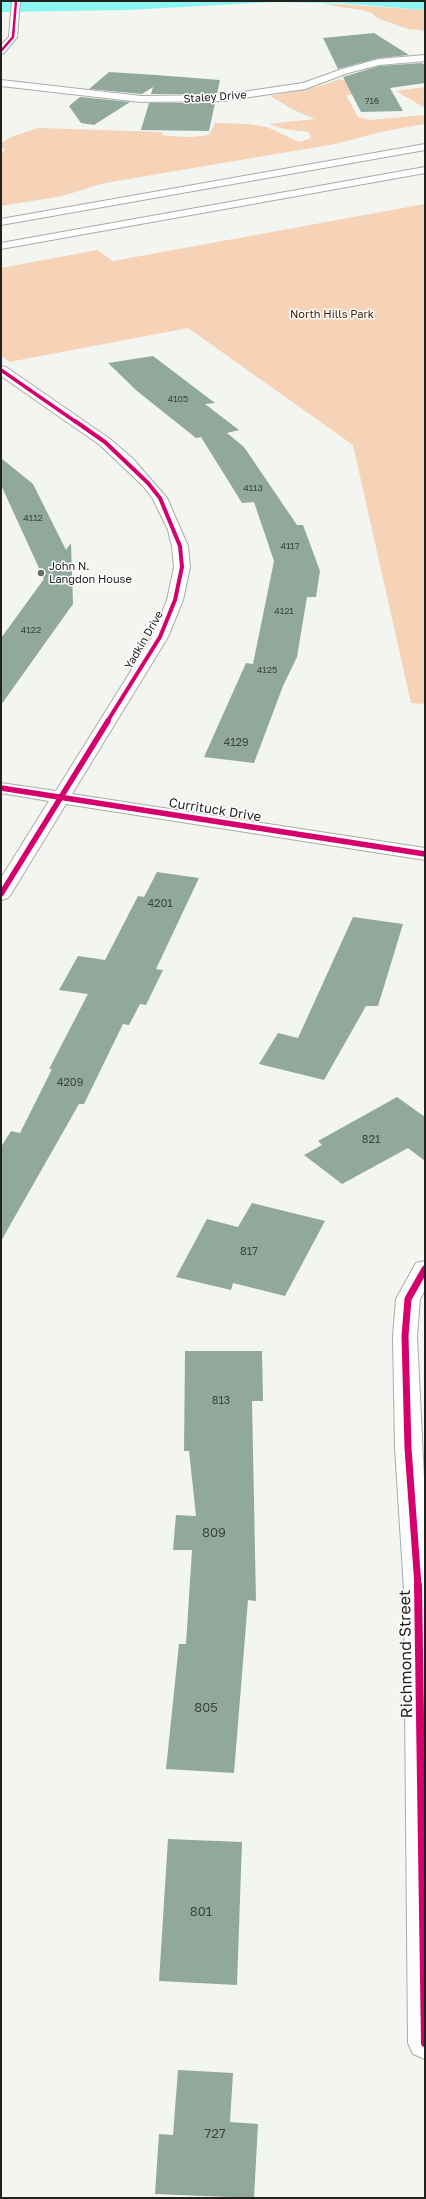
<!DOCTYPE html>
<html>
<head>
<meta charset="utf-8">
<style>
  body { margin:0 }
  #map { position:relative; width:426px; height:2199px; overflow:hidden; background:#f3f5f1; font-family:"Golos Text",sans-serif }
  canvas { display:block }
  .frame { position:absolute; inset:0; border:2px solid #21221f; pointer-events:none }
</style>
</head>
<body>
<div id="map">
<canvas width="426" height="2199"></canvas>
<div class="frame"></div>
</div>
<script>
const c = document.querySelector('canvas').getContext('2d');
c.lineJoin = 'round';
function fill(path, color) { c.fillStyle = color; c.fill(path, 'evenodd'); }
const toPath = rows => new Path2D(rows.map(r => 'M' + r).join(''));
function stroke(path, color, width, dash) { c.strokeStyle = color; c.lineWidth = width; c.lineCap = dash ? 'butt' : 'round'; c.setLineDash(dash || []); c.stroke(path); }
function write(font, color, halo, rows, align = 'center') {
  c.font = font + ' "Golos Text",sans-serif'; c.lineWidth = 3; c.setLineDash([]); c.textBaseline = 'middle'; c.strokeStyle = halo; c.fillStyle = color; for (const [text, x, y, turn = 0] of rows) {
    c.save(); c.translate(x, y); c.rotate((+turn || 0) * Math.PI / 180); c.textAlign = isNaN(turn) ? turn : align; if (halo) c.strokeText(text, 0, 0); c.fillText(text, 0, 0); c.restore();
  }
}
const green = toPath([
  [323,3,425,10,425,31,408,29,377,18,372,13,362,10,340,7],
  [340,79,387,94,346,95,358,117,370,120,425,115,425,124,385,131,335,144,105,183,62,196,1,206,1,153,5,150,1,147,1,143,11,137,38,128,162,132,162,135,168,136,193,137,209,135,215,123,249,124,267,127,299,142,311,138,309,132,284,129,269,124,315,119,294,110,270,96,320,86],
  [425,87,425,108,396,91],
  [425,204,425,704,411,703,353,445,188,328,9,362,1,355,1,268,97,250,113,261]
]);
const water = toPath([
  [1,1,425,1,425,10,339,3,273,2,128,10,1,12]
]);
const building = toPath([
  [374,33,409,55,379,58,338,69,323,38],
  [422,63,425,65,425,83,390,88,403,111,361,112,343,77,379,66],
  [109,72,156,75,220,80,217,94,151,94,153,87,142,94,89,89],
  [80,97,130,102,94,125,81,123,69,106],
  [149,103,215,103,209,131,141,130],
  [153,356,215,403,205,404,239,430,227,433,244,447,297,525,303,525,320,571,316,597,307,597,297,657,283,686,254,763,204,757,246,663,253,664,274,561,254,502,242,503,201,437,196,438,137,391,108,363],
  [1,458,33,484,66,550,71,543,73,604,1,705,1,638,44,579,1,485],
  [157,872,199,878,156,969,163,970,146,1005,140,1004,129,1025,123,1024,84,1104,79,1104,1,1241,1,1147,11,1131,20,1133,52,1069,49,1069,88,994,59,990,78,956,105,960,138,896,144,897],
  [353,917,403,924,378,1006,366,1006,324,1080,259,1064,278,1033,298,1038],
  [397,1097,425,1117,425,1161,408,1148,342,1184,304,1155,322,1145,318,1141],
  [252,1203,325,1221,285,1296,233,1283,231,1290,176,1277,207,1219,238,1227],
  [185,1351,262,1351,263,1401,252,1401,256,1601,248,1600,234,1773,166,1769,179,1644,186,1644,192,1550,173,1550,176,1515,196,1516,189,1451,184,1451],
  [168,1839,242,1842,237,1985,159,1981],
  [178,2070,233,2073,230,2122,258,2124,254,2198,155,2194,159,2134,173,2135]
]);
const minor = toPath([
  [12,1,20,1,17,37,4,53,1,54,1,45,9,37,12,1],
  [425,55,425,61,379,65,348,73,305,89,222,101,141,102,1,86,1,80,141,96,222,95,303,83,342,69,379,59,425,55],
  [1,366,6,367,110,439,133,459,167,498,188,546,190,567,183,600,168,637,72,794,425,848,425,860,66,804,11,894,8,898,1,900,1,878,49,801,1,793,1,783,56,791,152,637,167,600,174,567,172,546,168,530,153,499,143,486,100,445,1,376,1,366],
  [425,1261,425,1290,420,1299,417,1336,425,1498,425,2059,413,2054,408,2043,404,1590,395,1448,393,1336,396,1299,416,1263,425,1261]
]);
const highway = toPath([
  [425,144,425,150,1,225,1,219,425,144],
  [425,167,425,173,1,249,1,243,425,167]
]);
const cyclewayFar5 = toPath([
  [1,51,13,37,16,1]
]);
const cyclewayFar4 = toPath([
  [1,370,76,422]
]);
const cyclewayFar3 = toPath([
  [75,421,105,442,148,483,160,498,180,546,182,567,175,600,160,637,107,722]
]);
const cyclewayFar2 = toPath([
  [1,788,425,854],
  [1,894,108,721]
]);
const cyclewayFar1 = toPath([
  [418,1586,408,1448,405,1336,408,1299,425,1269]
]);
const cycleway = toPath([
  [418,1585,425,2043]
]);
const markers = [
  [41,573,4,"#6a6c68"]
];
const farNumbernames = [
  ["716",372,101],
  ["4105",178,399],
  ["4113",253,488],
  ["4112",33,518],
  ["4117",290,546],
  ["4121",284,611],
  ["4122",31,630],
  ["4125",267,670]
];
const farStreetnames = [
  ["Staley Drive",215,97,-4],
  ["Yadkin Drive",144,640,-60]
];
const farParknames = [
  ["North Hills Park",332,315]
];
const farPoinames = [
  ["John N.",49,567],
  ["Langdon House",49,580]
];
const numberNames = [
  ["4129",236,743],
  ["4201",160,904],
  ["4209",70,1083],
  ["821",371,1140],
  ["817",249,1252],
  ["813",221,1401]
];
const streetNames = [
  ["Currituck Drive",215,810,9]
];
const nearNumbernames = [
  ["809",214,1533],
  ["805",206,1708],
  ["801",201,1912],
  ["727",215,2134]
];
const nearStreetnames = [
  ["Richmond Street",406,1654,-91]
];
fill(green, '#f6d2b6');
fill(water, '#8bf6f1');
fill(building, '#91a99d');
stroke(minor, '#aaaca9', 2);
stroke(highway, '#aaaca9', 2);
fill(minor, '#fdfefd');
fill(highway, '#fdfefd');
stroke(cyclewayFar5, '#d6006c', 2.5);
stroke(cyclewayFar4, '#d6006c', 3.5);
stroke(cyclewayFar3, '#d6006c', 4);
stroke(cyclewayFar2, '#d6006c', 5.5);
stroke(cyclewayFar1, '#d6006c', 7);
stroke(cycleway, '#d6006c', 8);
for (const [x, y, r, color] of markers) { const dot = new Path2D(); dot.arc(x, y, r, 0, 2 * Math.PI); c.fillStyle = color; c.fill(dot); stroke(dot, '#fff', 1.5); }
write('9px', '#3d443e', null, farNumbernames);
write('11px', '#21221f', '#fff', farStreetnames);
write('11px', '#422105', '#fff', farParknames);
write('11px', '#21221f', '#fff', farPoinames, 'left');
write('11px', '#3d443e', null, numberNames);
write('13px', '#21221f', '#fff', streetNames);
write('13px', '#3d443e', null, nearNumbernames);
write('16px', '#21221f', '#fff', nearStreetnames);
</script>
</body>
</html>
